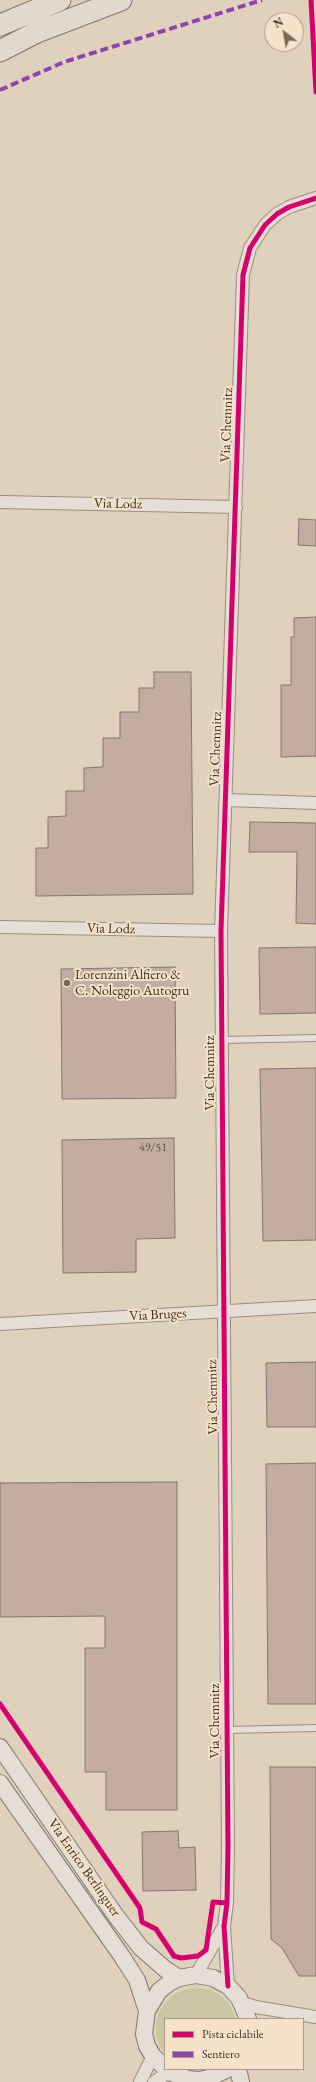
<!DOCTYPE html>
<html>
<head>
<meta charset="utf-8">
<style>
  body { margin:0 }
  #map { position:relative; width:316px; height:2082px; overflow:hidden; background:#e0d1bd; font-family:"EB Garamond",serif }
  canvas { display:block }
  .legend { position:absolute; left:164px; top:2018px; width:140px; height:52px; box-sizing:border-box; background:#f4e2cb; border:1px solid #ab9a85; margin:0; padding:5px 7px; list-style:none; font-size:12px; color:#3e2f1d }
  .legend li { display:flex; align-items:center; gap:8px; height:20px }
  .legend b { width:20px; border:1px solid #ab9a85 }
  .north { position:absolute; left:264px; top:12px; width:40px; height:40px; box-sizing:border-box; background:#f4e2cb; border:1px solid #ab9a85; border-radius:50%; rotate:329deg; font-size:11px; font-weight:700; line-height:16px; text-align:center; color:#3e2f1d }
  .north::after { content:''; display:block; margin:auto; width:14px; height:18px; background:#776855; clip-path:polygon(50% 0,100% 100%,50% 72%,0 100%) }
</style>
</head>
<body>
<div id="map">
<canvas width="316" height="2082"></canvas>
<ul class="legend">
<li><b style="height:5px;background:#d6006c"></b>Pista ciclabile</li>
<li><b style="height:5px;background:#8e44ad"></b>Sentiero</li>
</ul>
<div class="north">N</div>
</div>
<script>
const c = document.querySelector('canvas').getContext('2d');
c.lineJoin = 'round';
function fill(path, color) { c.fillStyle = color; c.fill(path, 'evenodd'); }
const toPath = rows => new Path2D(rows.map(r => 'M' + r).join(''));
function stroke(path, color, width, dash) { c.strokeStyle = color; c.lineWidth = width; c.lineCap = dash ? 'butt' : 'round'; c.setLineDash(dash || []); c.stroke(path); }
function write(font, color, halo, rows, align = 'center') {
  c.font = font + ' "EB Garamond",serif'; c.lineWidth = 4; c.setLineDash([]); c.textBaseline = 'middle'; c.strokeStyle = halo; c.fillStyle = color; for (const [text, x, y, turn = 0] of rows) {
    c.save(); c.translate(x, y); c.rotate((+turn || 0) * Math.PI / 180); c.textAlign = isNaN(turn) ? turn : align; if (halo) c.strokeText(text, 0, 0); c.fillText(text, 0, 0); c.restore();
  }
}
const green = toPath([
  [199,1988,211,1990,221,1996,230,2005,236,2019,165,2019,165,2053,160,2047,156,2035,156,2023,159,2012,166,2002,175,1994,186,1989]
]);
const building = toPath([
  [299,519,316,520,316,546,298,545,299,519],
  [316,617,316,756,281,757,281,685,291,685,291,637,294,637,294,618,316,617],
  [154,672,191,672,193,894,36,896,36,848,48,848,48,817,66,816,66,791,84,791,84,768,103,767,103,738,120,738,120,712,139,712,139,688,154,688,154,672],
  [250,822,316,823,316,924,296,923,297,852,249,852,250,822],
  [316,947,316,1013,260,1014,259,948,316,947],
  [175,967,176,1098,62,1099,61,969,175,967],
  [316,1068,316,1240,263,1241,260,1069,316,1068],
  [174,1138,175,1238,136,1239,136,1272,63,1273,62,1140,174,1138],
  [316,1362,316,1427,267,1427,266,1363,316,1362],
  [316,1463,316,1704,268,1704,266,1464,316,1463],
  [177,1482,177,1810,106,1810,106,1772,85,1772,85,1648,105,1648,105,1616,0,1617,0,1483,177,1482],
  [270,1767,316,1767,316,1976,299,1976,282,1948,271,1939,270,1767],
  [178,1831,179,1848,195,1847,196,1890,143,1891,142,1832,178,1831]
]);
const lane = toPath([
  [222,1040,316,1038],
  [227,1730,316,1728]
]);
const street = toPath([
  [0,502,236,507],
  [226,800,316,803],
  [0,927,221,931],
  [0,1324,316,1306],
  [196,1975,224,1926],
  [228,1986,224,1926,227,1903,228,1846,221,931,243,275,250,248,265,225,277,214,289,207,316,198],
  [242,2003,256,2007,316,2017],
  [140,2082,153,2056],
  [154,2082,169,2072]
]);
const secondary = toPath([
  [0,1747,116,1916,141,1948,165,1969,179,1978],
  [0,1783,121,1955,137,1980,147,2011],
  [228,2069,209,2078,198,2080,188,2079,169,2072,153,2056,147,2046,144,2034,147,2011,159,1991,169,1983,179,1978,196,1975,213,1978,228,1986,239,1998,248,2019],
  [238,2069,241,2082]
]);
const highway = toPath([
  [0,25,60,0],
  [0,51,37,32,121,0]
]);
const quiet = toPath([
  [0,90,64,62,262,0]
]);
const cycleway = toPath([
  [311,0,316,92],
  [0,1704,140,1908,142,1922,156,1929,174,1956,181,1958,198,1956,206,1950,213,1902,227,1903],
  [228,1986,224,1926,227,1903,228,1846,221,931,243,275,250,248,265,225,277,214,289,207,316,198]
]);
const markers = [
  [67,983,4,"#776855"]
];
const numberNames = [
  ["49/51",153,1148]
];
const streetNames = [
  ["Via Chemnitz",227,425,-88],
  ["Via Lodz",118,504,1],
  ["Via Chemnitz",216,749,-88],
  ["Via Lodz",111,929,1],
  ["Via Chemnitz",210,1073,-90],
  ["Via Bruges",158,1315,-3],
  ["Via Chemnitz",213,1397,-91],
  ["Via Chemnitz",215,1721,-90],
  ["Via Enrico Berlinguer",84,1868,55]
];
const poiNames = [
  ["Lorenzini Alfiero &",75,975],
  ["C. Noleggio Autogru",75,991]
];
fill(green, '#cbc5a1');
fill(building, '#c2ada0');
stroke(building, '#81776b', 1);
stroke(lane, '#988e80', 8);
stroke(street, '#988e80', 14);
stroke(secondary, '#81776b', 18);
stroke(highway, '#81776b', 23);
stroke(lane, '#e6ded4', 6);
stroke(street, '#e6ded4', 12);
stroke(secondary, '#e6ded4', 16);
stroke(highway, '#e2d9cd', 21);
stroke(quiet, '#8e44ad', 4, [8, 4]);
stroke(cycleway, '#d6006c', 5);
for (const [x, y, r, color] of markers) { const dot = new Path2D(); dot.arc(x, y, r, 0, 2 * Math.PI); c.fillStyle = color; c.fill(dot); stroke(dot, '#f4e2cb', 1.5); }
write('12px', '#5f4e3e', null, numberNames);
write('14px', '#3e2f1d', '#f4e2cb', streetNames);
write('14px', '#3e2f1d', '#f4e2cb', poiNames, 'left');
</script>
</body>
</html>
